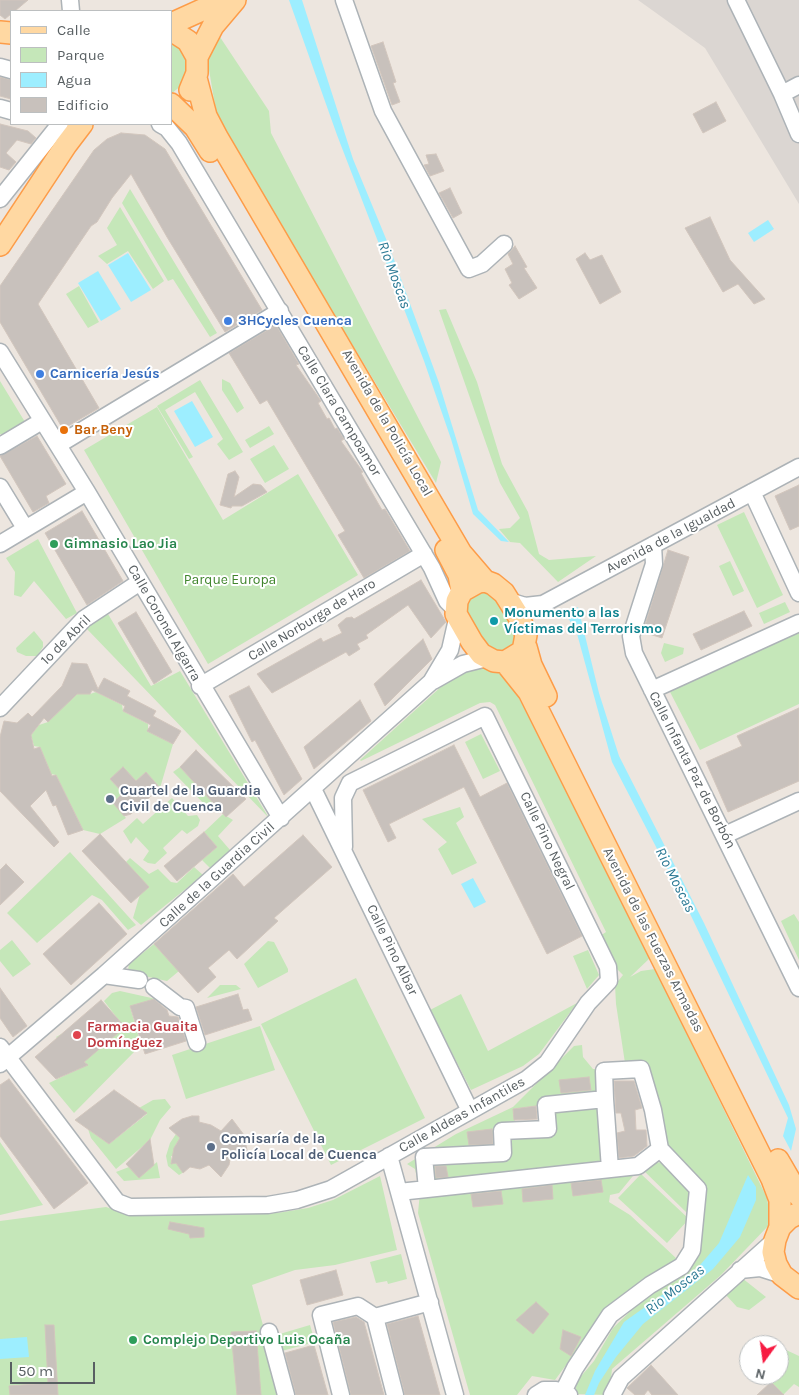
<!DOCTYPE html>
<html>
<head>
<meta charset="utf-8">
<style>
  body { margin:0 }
  #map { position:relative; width:799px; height:1395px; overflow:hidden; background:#ede6df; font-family:Karla,sans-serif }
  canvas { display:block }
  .legend { position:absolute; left:10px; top:10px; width:162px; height:115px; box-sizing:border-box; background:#fff; border:1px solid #bcbfc0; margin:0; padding:6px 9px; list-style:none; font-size:15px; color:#585f62 }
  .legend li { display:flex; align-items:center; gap:10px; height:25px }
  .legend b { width:25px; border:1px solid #bcbfc0 }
  .north { position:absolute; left:739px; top:1335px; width:50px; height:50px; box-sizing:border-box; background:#fff; border:1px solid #bcbfc0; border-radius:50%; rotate:194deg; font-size:14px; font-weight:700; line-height:20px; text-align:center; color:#585f62 }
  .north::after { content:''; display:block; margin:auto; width:18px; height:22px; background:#f71b42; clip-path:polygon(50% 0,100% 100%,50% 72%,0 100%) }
  .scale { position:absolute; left:10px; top:1362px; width:85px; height:22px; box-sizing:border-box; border:2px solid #585f62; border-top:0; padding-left:6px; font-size:15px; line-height:18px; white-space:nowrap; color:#585f62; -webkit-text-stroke:4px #fff; paint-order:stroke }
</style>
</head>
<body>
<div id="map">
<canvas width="799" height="1395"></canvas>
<ul class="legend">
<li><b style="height:6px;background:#ffd8a2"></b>Calle</li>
<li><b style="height:14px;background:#c5e7b9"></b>Parque</li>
<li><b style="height:14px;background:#9deeff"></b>Agua</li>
<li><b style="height:14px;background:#c8c1bc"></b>Edificio</li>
</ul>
<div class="north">N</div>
<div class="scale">50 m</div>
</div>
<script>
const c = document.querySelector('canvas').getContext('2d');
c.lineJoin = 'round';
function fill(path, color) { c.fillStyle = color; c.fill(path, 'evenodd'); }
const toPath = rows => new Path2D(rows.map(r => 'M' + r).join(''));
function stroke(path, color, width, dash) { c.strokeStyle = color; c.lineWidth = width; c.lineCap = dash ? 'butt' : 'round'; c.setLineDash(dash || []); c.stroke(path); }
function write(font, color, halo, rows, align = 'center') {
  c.font = font + ' Karla,sans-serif'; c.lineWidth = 4; c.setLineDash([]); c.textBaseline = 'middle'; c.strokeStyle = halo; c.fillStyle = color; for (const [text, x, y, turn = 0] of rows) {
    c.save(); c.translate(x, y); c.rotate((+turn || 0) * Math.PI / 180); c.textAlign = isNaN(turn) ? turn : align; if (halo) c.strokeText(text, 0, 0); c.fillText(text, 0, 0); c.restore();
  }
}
const industrial = toPath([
  [638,0,799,0,799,204,705,48]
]);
const green = toPath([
  [218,34,269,111,271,133,441,462,436,483,226,136,216,111,208,64,210,46],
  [171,40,186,56,188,66,182,85,171,94],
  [130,189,217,333,210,337,173,279,168,281,122,203],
  [120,207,164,281,153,289,128,251,107,264,98,256,117,245,107,228],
  [79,286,99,322,88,328,66,294],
  [446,309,477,382,502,464,528,512,539,554,549,560,596,556,558,582,520,543,510,542,499,529,510,528,520,518,500,483,439,310],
  [222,379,230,383,244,408,237,413,222,390],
  [200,380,243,452,229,460,217,444,223,439,195,392,165,410,193,457,189,459,157,406],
  [0,381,25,422,6,435,0,434],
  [157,407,223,520,298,474,358,575,208,664,84,450],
  [269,426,274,434,250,448,245,440],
  [274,445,289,469,265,483,250,459],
  [744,512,783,595,757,608,717,525],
  [38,539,77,613,66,619,34,581,21,597,14,595,15,572,6,558],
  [730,561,744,591,733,596,719,566],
  [481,588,504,600,518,644,502,653,489,648,467,611,467,600],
  [785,602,790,612,764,624,759,613],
  [108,614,151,686,180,671,269,818,86,628],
  [799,629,799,704,700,750,669,690],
  [34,631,43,642,43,647,37,656,26,656,17,652,16,648],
  [664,643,684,648,683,654,665,662,661,653],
  [476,666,492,668,504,677,512,686,529,716,650,958,630,977,641,971,655,969,767,1198,771,1223,721,1275,612,1369,609,1395,575,1394,577,1381,594,1361,613,1328,645,1297,690,1269,696,1260,705,1185,678,1157,666,1148,663,1113,649,1080,625,1063,616,1004,615,985,623,975,615,967,600,936,606,932,495,705,490,702,480,703,361,761,360,760,453,676],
  [96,692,122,705,123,711,148,724,148,731,173,744,160,788,146,772,136,781,123,768,110,779,123,793,113,803,126,818,100,834,83,830,56,775,51,774,40,747,34,746,31,735,39,725,48,722,68,702,72,693,90,694],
  [481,734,500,771,483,779,465,742],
  [180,767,214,804,209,809,173,772],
  [172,798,188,816,197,815,200,820,198,826,187,834,182,830,163,848,167,853,155,864,148,863,143,860,149,851,136,837,131,844,123,831,137,818,143,824],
  [460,807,464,817,456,823,477,863,452,875,438,849,447,842,422,819],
  [223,814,233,820,218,836,230,850,210,868,202,860,217,847,204,832],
  [70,852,136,925,128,930,102,900,92,895,37,943,7,913],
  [130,858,149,874,158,869,171,882,177,883,194,867,203,875,141,925,133,918,140,894,126,862],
  [794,914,799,922,799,960,781,921],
  [12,940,31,964,13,977,0,961,0,950],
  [268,941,274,942,288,969,288,972,258,988,244,964],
  [154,944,179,971,167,981,130,973,128,970,129,964],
  [588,950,599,975,587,989,573,956],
  [356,978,425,1118,331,1165,261,1024],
  [220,985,236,985,241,989,207,998],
  [120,991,156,999,130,1007,139,1038,137,1049,74,1113,49,1083,87,1065,71,1046,67,1050,56,1037,67,1031,124,1027,104,1001,112,993],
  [461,994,488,1051,577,1003,539,1054,523,1066,471,1090,430,1010],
  [260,1026,275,1070,186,1099,172,1055],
  [582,1045,583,1057,593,1069,600,1069,605,1099,609,1162,637,1171,619,1193,610,1195,609,1202,630,1215,677,1259,592,1330,555,1380,532,1376,517,1395,470,1395,418,1213,420,1192,415,1169,407,1164,456,1134,513,1107,574,1046],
  [543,1105,548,1127,515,1128,514,1109],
  [165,1099,171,1107,160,1120,150,1140,116,1169,91,1138,88,1129,109,1144,147,1114,139,1108,153,1100],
  [176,1134,181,1139,176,1144,174,1156,171,1156,172,1163,177,1163,184,1172,179,1175,168,1166,166,1156,170,1143],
  [0,1142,43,1205,0,1215],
  [157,1162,160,1178,124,1181,116,1172,129,1167,139,1177],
  [668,1162,694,1193,691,1210,686,1212,640,1167,647,1163],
  [641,1174,689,1219,667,1243,618,1198],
  [380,1176,397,1250,335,1265,295,1270,252,1285,282,1395,0,1395,0,1221,106,1207,135,1216,277,1213,308,1208,333,1200],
  [401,1254,407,1279,388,1284,387,1281,376,1283,370,1262],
  [742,1278,766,1297,749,1310,737,1307,726,1295],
  [310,1325,315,1342,278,1352,273,1336],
  [784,1349,799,1356,799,1387,794,1384,783,1395,768,1395,776,1387,771,1382,772,1375,779,1375,779,1355]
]);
const water = toPath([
  [289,0,302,0,353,159,389,246,439,383,478,510,509,542,501,541,473,514,451,439,424,361,337,135],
  [768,220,774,229,754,242,748,233],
  [128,253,151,290,131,302,108,265],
  [98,271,121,309,101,321,78,283],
  [192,401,213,437,195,447,174,411],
  [578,607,599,693,619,756,704,923,789,1105,796,1129,791,1151,783,1136,788,1118,682,897,612,762,576,630,566,615],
  [473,878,486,902,474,908,461,884],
  [748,1175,756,1187,756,1200,740,1237,713,1269,643,1324,616,1357,599,1383,594,1395,585,1395,595,1371,624,1322,694,1272,719,1243],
  [27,1337,29,1357,0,1359,0,1339]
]);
const building = toPath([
  [0,0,28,0,15,11,11,11,11,14,5,19,0,15,0,0],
  [383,42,396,82,393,83,400,102,392,105,371,46,383,42],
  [0,77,11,80,11,99,0,96,0,77],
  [716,102,726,121,703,133,693,114,716,102],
  [0,124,28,131,36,138,31,144,17,140,6,153,16,162,9,170,0,167,0,124],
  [121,133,145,135,165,149,262,310,225,332,167,237,131,174,112,198,97,222,91,226,38,304,99,408,63,429,0,322,0,286,94,150,107,139,121,133],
  [436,154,444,171,430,176,424,165,429,164,426,155,436,154],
  [450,188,462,213,453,218,439,193,450,188],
  [710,217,730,260,765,299,754,304,738,284,723,292,685,228,710,217],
  [515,246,527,267,524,268,537,288,519,299,509,285,512,283,505,269,513,264,508,254,515,246],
  [585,253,590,260,602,255,621,292,600,304,576,259,585,253],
  [276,325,299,364,296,365,321,401,318,403,327,419,329,418,335,429,337,428,344,439,341,441,363,472,361,473,367,484,382,510,385,509,410,551,364,578,338,535,345,531,267,400,260,404,229,353,276,325],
  [37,436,66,484,46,496,49,503,33,512,0,456,37,436],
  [235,471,239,477,234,497,253,484,261,485,267,492,242,506,232,506,231,508,220,505,228,474,235,471],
  [799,485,799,526,790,530,775,496,799,485],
  [82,511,123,581,87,605,45,533,82,511],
  [668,550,689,557,662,638,643,632,668,550],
  [421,580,446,622,431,638,408,605,366,635,368,638,357,644,360,649,349,656,346,652,272,693,257,674,321,638,323,642,342,633,338,625,346,618,352,617,354,619,421,580],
  [744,611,752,626,701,650,693,634,744,611],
  [136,612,172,672,154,684,118,623,136,612],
  [423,639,432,659,385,706,374,684,423,639],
  [72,663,87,664,98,689,104,678,130,691,127,696,156,711,153,716,181,731,173,744,147,731,151,725,123,711,125,706,92,690,90,694,77,694,48,722,44,718,31,735,34,749,40,747,52,776,56,775,83,830,68,835,56,805,53,806,46,790,30,806,59,842,54,847,0,791,0,737,4,721,17,723,28,713,32,717,62,686,72,663],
  [249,686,302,779,284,795,255,740,252,742,229,696,249,686],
  [360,700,371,721,314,769,304,747,360,700],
  [799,708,799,781,728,812,706,762,742,746,737,736,799,708],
  [454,745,480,797,507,783,582,936,547,954,464,787,389,824,396,838,388,842,363,790,454,745],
  [196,750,246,799,226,817,180,767,196,750],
  [123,767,136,781,146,772,160,788,131,814,124,816,113,803,123,793,110,779,123,767],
  [204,832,217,847,177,881,164,866,204,832],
  [100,834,149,887,131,903,82,851,100,834],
  [303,835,332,867,274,918,278,921,237,959,229,950,208,968,216,977,198,993,154,944,233,874,244,887,303,835],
  [6,864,24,882,0,905,0,870,6,864],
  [99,903,127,934,71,985,43,954,99,903],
  [0,988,27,1026,13,1037,0,1018,0,988],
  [238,994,243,1010,248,1009,252,1020,205,1035,196,1007,238,994],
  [154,999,167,1010,169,1016,178,1017,186,1041,145,1054,130,1006,154,999],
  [101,1000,125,1027,84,1062,88,1065,56,1079,35,1057,101,1000],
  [589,1077,591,1090,561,1093,559,1080,589,1077],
  [9,1079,88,1183,54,1209,0,1136,0,1085,9,1079],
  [614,1081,634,1081,642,1108,635,1110,636,1130,646,1130,647,1146,634,1156,619,1158,617,1133,625,1131,621,1113,616,1113,614,1081],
  [114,1090,147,1113,109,1144,75,1120,114,1090],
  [536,1106,537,1119,514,1120,513,1109,536,1106],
  [192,1116,199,1116,199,1122,211,1125,221,1131,232,1119,244,1135,248,1155,231,1155,229,1165,221,1177,209,1165,200,1169,190,1167,183,1173,176,1163,171,1164,174,1148,180,1138,169,1128,182,1119,192,1116],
  [492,1129,493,1144,469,1145,467,1132,492,1129],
  [150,1139,154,1165,139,1178,126,1164,150,1139],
  [435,1166,446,1166,448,1177,436,1178,435,1166],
  [601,1180,603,1192,573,1196,571,1183,601,1180],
  [552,1185,553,1199,523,1202,522,1189,552,1185],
  [501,1191,503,1204,473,1207,471,1194,501,1191],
  [170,1222,204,1228,204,1237,190,1238,189,1234,168,1229,170,1222],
  [336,1270,343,1295,307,1305,300,1280,336,1270],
  [536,1302,549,1314,533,1334,516,1320,536,1302],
  [418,1316,440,1395,405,1395,387,1324,418,1316],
  [356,1317,364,1322,384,1395,351,1395,333,1322,356,1317],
  [45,1325,54,1325,58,1395,10,1395,9,1386,48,1383,45,1325],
  [563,1330,581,1337,571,1356,560,1349,563,1330],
  [256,1331,261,1395,237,1395,231,1332,256,1331],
  [314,1345,328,1395,296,1395,285,1353,314,1345],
  [651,1365,678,1395,652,1395,648,1390,644,1395,635,1395,627,1388,651,1365],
  [771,1382,784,1395,757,1395,771,1382]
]);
const minor = toPath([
  [70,0,71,11],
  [344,0,383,111,469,269,482,264,504,244],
  [736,0,782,94,799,134],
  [0,67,11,70],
  [782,94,799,85],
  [0,108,11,111],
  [160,124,167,128,179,143,432,568,447,601,455,609],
  [0,199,60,124],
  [0,352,87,492,281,818],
  [58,445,280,311],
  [0,446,42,421],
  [0,487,25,528],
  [752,492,799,593],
  [0,544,87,492],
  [653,545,654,564,631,636,634,653,799,988],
  [509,601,525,606,543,604,799,467],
  [433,681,463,664,487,658],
  [200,686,424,554],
  [652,690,799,623],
  [0,708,84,619,140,582],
  [313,789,470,1111],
  [725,835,799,801],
  [344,847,343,798,350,783],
  [104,975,139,980],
  [154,987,180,1007,186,1008,197,1043],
  [0,1047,117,1202,130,1207,268,1205,297,1200,331,1189,527,1079,547,1063,588,1003,609,981,608,967,485,716,350,783],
  [0,1064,104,975,431,682,450,650,457,619],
  [605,1099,610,1169],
  [389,1156,455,1395],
  [427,1189,638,1166,660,1149],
  [399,1192,427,1189,424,1157,503,1153,502,1131,548,1129,546,1105,605,1099,604,1071,641,1069,653,1110,660,1149,698,1189,692,1250,682,1266,650,1285,610,1315,575,1368,563,1392],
  [740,1270,760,1268,782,1275],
  [269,1332,286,1395],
  [341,1395,321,1315,358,1306,375,1317],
  [395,1395,375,1317,430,1302],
  [536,1395,544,1390,556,1390,569,1395],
  [612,1395,621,1378,775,1240]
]);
const major = toPath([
  [171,24,224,0],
  [171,30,188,41,197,57,197,73,190,90],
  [0,32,11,33],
  [197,57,213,26,235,0],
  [196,78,206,116,217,137,461,553,485,581],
  [171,104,195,127,210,151],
  [0,245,66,145,82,124],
  [446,550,459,575,462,591],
  [485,581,493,584,504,593,519,617,526,635,523,651,505,662,494,661,481,654,472,642,456,614,457,601,462,591,478,582,485,581],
  [526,647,531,665,546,696],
  [505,662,529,692,772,1179,780,1200,780,1227],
  [778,1160,799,1196],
  [799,1213,789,1218,780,1227,775,1240,773,1252,776,1264,782,1275,799,1288]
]);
const markers = [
  [228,321,5,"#3f7fe0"],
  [40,374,5,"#3f7fe0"],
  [64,430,5,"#e8710a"],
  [54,544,5,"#2e9e5b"],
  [494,621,5,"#0f9aa8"],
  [110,799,5,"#5c6f8a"],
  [77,1035,5,"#e0444e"],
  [211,1147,5,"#5c6f8a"],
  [133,1340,5,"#2e9e5b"]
];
const shopNames = [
  ["3HCycles Cuenca",238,321],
  ["Carnicería Jesús",50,374]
];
const streetNames = [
  ["Calle Clara Campoamor",339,411,59],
  ["Avenida de la Policía Local",387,423,60],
  ["Avenida de la Igualdad",671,536,-28],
  ["Calle Norburga de Haro",312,620,-31],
  ["Calle Coronel Algarra",164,623,60],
  ["1º de Abril",66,640,-45],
  ["Calle Infanta Paz de Borbón",692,770,63],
  ["Calle Pino Negral",547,841,64],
  ["Calle de la Guardia Civil",217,875,-42],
  ["Avenida de las Fuerzas Armadas",653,940,63],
  ["Calle Pino Albar",392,950,64],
  ["Calle Aldeas Infantiles",462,1115,-29]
];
const foodNames = [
  ["Bar Beny",74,430]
];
const leisureNames = [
  ["Gimnasio Lao Jia",64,544],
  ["Complejo Deportivo Luis Ocaña",143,1340]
];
const parkNames = [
  ["Parque Europa",230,580]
];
const cultureNames = [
  ["Monumento a las",504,613],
  ["Víctimas del Terrorismo",504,629]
];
const serviceNames = [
  ["Cuartel de la Guardia",120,791],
  ["Civil de Cuenca",120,807],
  ["Comisaría de la",221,1139],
  ["Policía Local de Cuenca",221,1155]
];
const healthNames = [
  ["Farmacia Guaita",87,1027],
  ["Domínguez",87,1043]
];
const waterNames = [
  ["Rio Moscas",394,275,70],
  ["Rio Moscas",675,880,63],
  ["Rio Moscas",675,1290,-38]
];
fill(industrial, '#dbd6d2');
fill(green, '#c5e7b9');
fill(water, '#9deeff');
fill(building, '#c8c1bc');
stroke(building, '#d2c6bd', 1);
stroke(minor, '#adb3b7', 19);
stroke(major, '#fd9c48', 24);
stroke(minor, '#fff', 16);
stroke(major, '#ffd8a2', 21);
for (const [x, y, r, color] of markers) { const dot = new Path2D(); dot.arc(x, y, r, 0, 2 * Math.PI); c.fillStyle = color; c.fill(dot); stroke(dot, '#fff', 2); }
write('bold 14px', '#366cbe', '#fff', shopNames, 'left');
write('14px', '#585f62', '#fff', streetNames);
write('bold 14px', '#c56008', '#fff', foodNames, 'left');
write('bold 14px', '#27864d', '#fff', leisureNames, 'left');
write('14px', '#40852d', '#fff', parkNames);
write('bold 14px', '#0d838f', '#fff', cultureNames, 'left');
write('bold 14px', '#4e5e75', '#fff', serviceNames, 'left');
write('bold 14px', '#be3a42', '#fff', healthNames, 'left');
write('italic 15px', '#2b7994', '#fff', waterNames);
</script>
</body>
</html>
